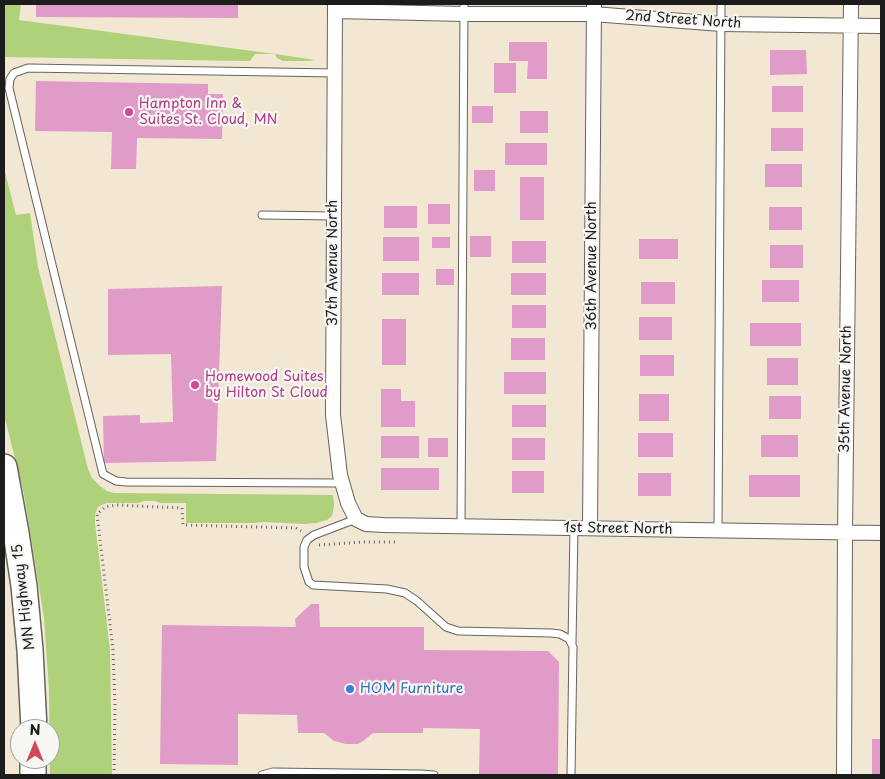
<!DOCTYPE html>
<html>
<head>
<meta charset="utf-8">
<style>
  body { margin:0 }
  #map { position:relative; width:885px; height:779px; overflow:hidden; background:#f2e7d3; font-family:"Playpen Sans",sans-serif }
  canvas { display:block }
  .frame { position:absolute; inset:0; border:5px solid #1c1c1c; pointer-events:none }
  .north { position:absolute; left:10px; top:719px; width:50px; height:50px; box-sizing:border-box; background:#f6f6f2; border:1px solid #9f9f9c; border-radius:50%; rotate:0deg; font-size:14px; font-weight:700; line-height:20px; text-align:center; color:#1c1c1c }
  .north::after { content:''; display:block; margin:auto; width:18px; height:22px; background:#d1495b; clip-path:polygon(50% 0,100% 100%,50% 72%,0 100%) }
</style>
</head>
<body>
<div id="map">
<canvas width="885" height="779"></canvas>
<div class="frame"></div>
<div class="north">N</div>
</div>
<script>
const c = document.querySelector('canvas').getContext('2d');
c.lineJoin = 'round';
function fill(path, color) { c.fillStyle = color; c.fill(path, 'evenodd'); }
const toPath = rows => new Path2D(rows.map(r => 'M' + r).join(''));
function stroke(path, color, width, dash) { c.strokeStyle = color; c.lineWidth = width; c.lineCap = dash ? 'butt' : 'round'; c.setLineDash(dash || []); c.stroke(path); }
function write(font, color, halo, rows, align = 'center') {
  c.font = font + ' "Playpen Sans",sans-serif'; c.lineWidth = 4.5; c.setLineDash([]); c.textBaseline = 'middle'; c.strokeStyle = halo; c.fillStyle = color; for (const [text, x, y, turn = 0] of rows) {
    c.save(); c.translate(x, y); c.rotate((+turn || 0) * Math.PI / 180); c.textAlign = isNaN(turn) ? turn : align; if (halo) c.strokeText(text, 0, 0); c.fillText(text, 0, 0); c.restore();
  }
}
const green = toPath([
  [4,4,21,4,19,20,275,54,315,60,310,61,283,61,277,58,275,54,255,54,250,61,244,61,4,57],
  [4,168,16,215,30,213,38,267,88,469,92,478,100,486,107,491,114,493,333,495,334,505,332,516,327,520,316,523,305,524,263,522,255,523,186,523,186,503,160,503,155,501,144,501,138,503,106,503,98,507,95,514,95,523,110,650,112,775,50,775,49,690,44,618,24,494,4,415]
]);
const building = toPath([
  [36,4,238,4,238,18,36,17],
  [509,42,547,42,547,79,527,79,528,61,509,61],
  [770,50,806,50,807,74,770,75],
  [494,63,516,63,516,93,494,93],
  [36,81,208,84,208,94,223,94,222,139,137,138,136,169,111,169,112,132,35,131],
  [772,86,803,86,803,112,772,112],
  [472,106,493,106,493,123,472,123],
  [520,111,548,111,548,133,520,133],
  [771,128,803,128,803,151,771,151],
  [505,143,547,143,547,165,505,165],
  [765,164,802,164,802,187,765,187],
  [474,170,495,170,495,191,474,191],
  [520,177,544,177,544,220,520,220],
  [428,204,450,204,450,224,428,224],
  [384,206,417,206,417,228,384,228],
  [769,207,802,207,802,230,769,230],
  [470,236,491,236,491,257,470,257],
  [383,237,419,237,419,261,383,261],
  [432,237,450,237,450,248,432,248],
  [639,239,678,239,678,259,639,259],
  [512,241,546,241,546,263,512,263],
  [770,245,803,245,803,268,770,268],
  [436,269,454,269,454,285,436,285],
  [382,273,419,273,419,295,382,295],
  [511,273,546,273,546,295,511,295],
  [762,280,799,280,799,302,762,302],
  [641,282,675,282,675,304,641,304],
  [222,286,216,461,104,463,103,416,140,415,140,423,173,422,171,354,108,355,108,289],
  [512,305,546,305,546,328,512,328],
  [639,317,672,317,672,340,639,340],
  [382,319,406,319,406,365,382,365],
  [750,323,801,323,801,346,750,346],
  [511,338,545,338,545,360,511,360],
  [640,355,674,355,674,376,640,376],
  [767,358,798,358,798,385,767,385],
  [504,372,546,372,546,394,504,394],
  [381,389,401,389,401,401,415,401,415,427,381,427],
  [639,394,669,394,669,421,639,421],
  [769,396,801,396,801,419,769,419],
  [512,405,546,405,546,427,512,427],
  [638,433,673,433,673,457,638,457],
  [761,435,798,435,798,457,761,457],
  [381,436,419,436,419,458,381,458],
  [428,438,448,438,448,457,428,457],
  [512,438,545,438,545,460,512,460],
  [381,468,439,468,439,490,381,490],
  [512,471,544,471,544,493,512,493],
  [638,473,671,473,671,496,638,496],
  [749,475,800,475,800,497,749,497],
  [311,604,319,604,320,627,424,627,424,650,548,651,559,662,558,775,479,775,480,729,423,728,423,733,373,733,363,741,358,744,346,744,334,741,324,733,298,733,297,715,238,714,238,765,160,764,162,625,296,627,295,619],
  [872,739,881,739,881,775,872,775]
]);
const path = toPath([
  [319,545,363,542,398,542],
  [114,775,115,705,113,650,97,514,105,507,116,505,182,508,183,525,296,528,301,531]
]);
const lane = toPath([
  [335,73,28,68,14,73,10,79,9,88,103,474,116,481,126,482,342,483],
  [262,215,334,216],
  [356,519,314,535,307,540,304,547,304,567,309,582,313,585,387,589,405,593,417,601,446,627,458,631,551,633,560,634,569,639,573,647,571,775],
  [461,526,464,4],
  [718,530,721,4],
  [572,643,574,528],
  [262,775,273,772,421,774,434,775]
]);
const street = toPath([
  [335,4,333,415,340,475,348,503,356,519,366,524,383,525,881,533],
  [335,11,464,14,593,14,721,24,881,26],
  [590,528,594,4],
  [844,775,845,532,851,4]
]);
const highway = toPath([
  [4,467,16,533,24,586,30,650,34,729],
  [33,775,33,759]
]);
const markers = [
  [129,112,5,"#d1479c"],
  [195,385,5,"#d1479c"],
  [350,689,5,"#3f7fe0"]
];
const streetNames = [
  ["2nd Street North",683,20,4],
  ["37th Avenue North",333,263,-90],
  ["36th Avenue North",592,266,-90],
  ["35th Avenue North",846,389,-89],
  ["1st Street North",618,529,1],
  ["MN Highway 15",24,597,-97]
];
const hotelNames = [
  ["Hampton Inn &",139,104],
  ["Suites St. Cloud, MN",139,120],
  ["Homewood Suites",205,377],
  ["by Hilton St Cloud",205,393]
];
const shopNames = [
  ["HOM Furniture",360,689]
];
fill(green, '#afd17a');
fill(building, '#e09bc8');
stroke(lane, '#67635c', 9);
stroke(street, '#67635c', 16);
stroke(highway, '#67635c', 28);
stroke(path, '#67635c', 3, [1, 4]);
stroke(lane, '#fff', 7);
stroke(street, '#fff', 14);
stroke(highway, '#fff', 25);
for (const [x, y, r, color] of markers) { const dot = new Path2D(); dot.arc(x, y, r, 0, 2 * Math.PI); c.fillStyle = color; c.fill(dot); stroke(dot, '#f6f6f2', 2); }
write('14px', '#1c1c1c', '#f6f6f2', streetNames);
write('14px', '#b23c85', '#f6f6f2', hotelNames, 'left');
write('14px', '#366cbe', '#f6f6f2', shopNames, 'left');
</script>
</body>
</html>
